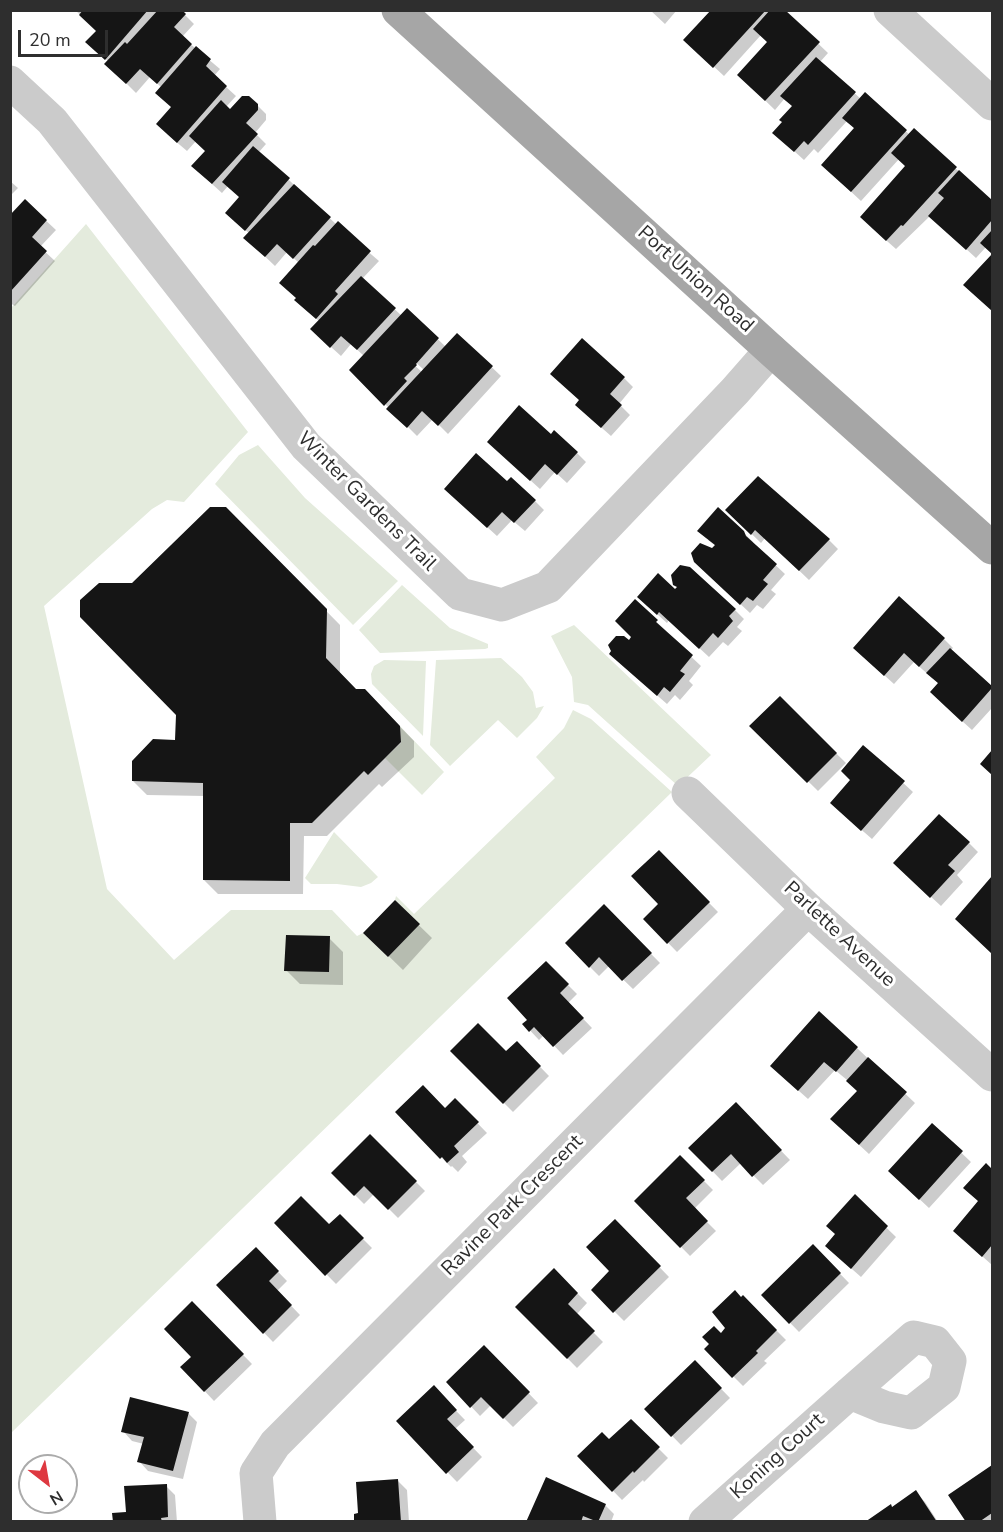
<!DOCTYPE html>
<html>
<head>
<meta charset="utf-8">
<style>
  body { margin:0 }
  #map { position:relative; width:1003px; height:1532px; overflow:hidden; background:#fff; font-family:"Nunito Sans",sans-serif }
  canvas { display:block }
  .frame { position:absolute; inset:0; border:12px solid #2e2e2e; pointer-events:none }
  .north { position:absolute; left:18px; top:1454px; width:60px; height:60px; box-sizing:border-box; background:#fff; border:2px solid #ababab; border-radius:50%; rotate:149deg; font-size:16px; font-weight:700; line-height:24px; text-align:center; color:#2e2e2e }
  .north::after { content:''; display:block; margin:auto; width:21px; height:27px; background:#de3840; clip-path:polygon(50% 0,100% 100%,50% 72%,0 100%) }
  .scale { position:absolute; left:18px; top:30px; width:90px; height:27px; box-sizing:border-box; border:3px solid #2e2e2e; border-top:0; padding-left:8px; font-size:18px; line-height:21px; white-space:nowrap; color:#2e2e2e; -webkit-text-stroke:4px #fff; paint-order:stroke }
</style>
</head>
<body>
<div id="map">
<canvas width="1003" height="1532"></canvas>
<div class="frame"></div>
<div class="north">N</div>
<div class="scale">20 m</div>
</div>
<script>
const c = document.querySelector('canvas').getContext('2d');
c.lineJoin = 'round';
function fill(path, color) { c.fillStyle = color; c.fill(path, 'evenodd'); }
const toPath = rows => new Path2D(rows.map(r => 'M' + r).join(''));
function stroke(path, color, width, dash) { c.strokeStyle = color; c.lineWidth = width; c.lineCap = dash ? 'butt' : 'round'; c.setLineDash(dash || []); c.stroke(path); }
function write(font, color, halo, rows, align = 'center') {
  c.font = font + ' "Nunito Sans",sans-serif'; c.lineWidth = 6; c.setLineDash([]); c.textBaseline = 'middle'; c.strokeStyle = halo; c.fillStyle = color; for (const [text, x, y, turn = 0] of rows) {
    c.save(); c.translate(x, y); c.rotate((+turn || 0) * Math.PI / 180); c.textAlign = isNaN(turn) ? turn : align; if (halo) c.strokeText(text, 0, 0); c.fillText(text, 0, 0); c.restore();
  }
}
const green = toPath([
  [86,224,248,432,184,502,167,500,152,509,44,606,107,889,174,960,231,910,332,910,357,936,363,933,388,957,419,924,395,900,396,896,414,914,555,778,536,757,564,728,573,710,591,719,672,792,11,1433,11,308],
  [258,445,305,498,398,581,353,625,215,484,239,455],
  [402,585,450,628,488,644,488,648,485,649,380,653,359,630],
  [574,625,711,755,678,786,588,705,574,702,572,677,551,636],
  [501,658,522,677,533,692,536,708,544,706,537,718,517,738,498,720,450,766,430,745,436,660],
  [384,660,426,661,423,736,372,684,371,674,374,666],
  [400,726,444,772,422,795,385,758,401,743],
  [334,832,378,877,371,883,361,887,337,884,311,884,305,878]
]);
const shadow = toPath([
  [75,10,180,10,194,24,182,37,220,69,214,76,236,96,226,107,230,111,249,97,266,114,266,120,255,133,266,144,259,152,337,225,379,261,362,279,402,316,407,310,446,347,458,335,501,376,448,434,433,419,417,436,351,370,364,356,351,344,341,356,321,338,319,321,305,309,299,263,287,252,275,266,255,247,250,234,236,222,240,197,228,186,222,193,202,175,207,151,196,141,187,151,167,134,173,108,161,87,150,77,136,93,107,64,109,62,88,42,97,31],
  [412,359,424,370,424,374,410,361],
  [650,10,677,10,665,24],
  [713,10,783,10,828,53,820,62,861,99,865,94,910,135,914,130,992,202,992,254,986,247,976,258,930,216,896,249,871,227,906,166,899,159,861,201,832,174,855,129,847,121,818,153,814,149,804,160,784,142,784,122,793,106,785,98,775,110,748,84,769,42,761,35,724,76,695,49],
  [10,181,18,188,10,196],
  [25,201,56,230,40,247,55,261,15,306,10,303,10,215],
  [992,255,992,310,965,285],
  [624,378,633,387,619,404,630,415,611,436,586,414],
  [551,436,577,453,586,462,567,483,555,472,540,489,498,451],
  [507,483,535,501,544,510,525,531,512,520,497,536,455,498],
  [226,509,340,625,340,673,356,690,364,690,414,741,414,757,382,787,379,784,327,836,304,836,303,894,218,894,204,880,205,796,147,795,133,781,176,742,177,714,133,585],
  [727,510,829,540,838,549,809,580,765,538,761,543],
  [743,532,753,542,754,545,785,574,771,590,776,594,763,609,757,605,750,613,705,571,713,550,716,546,708,540],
  [678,588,735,610,744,619,737,627,742,631,728,646,723,642,709,657,669,620,667,623,648,606],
  [635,601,666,631,665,632,701,666,689,681,693,685,680,700,675,695,667,704,620,663,629,642,633,637],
  [944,639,953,648,951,650,992,688,992,708,972,730,941,702,939,684,914,662,894,684,864,657],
  [780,698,846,763,818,791,752,726],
  [864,747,913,792,872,839,841,812],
  [969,843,978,852,957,875,963,882,941,906,904,872],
  [659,852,718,912,677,952,645,919,661,904],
  [992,879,992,952,957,919],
  [395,902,432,938,403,970,365,933],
  [604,906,660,963,633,989,609,966,599,976,567,944],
  [329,938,343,952,343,985,300,984,286,970],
  [546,963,577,994,568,1003,592,1028,563,1055,544,1035,539,1040,524,1024,529,1020],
  [517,1043,549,1076,513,1112,452,1051,506,1053],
  [857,1048,915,1103,869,1154,842,1129,858,1091,847,1080,835,1070,808,1099,781,1075],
  [455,1100,487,1133,462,1156,467,1162,458,1172,452,1166,451,1167,397,1113,445,1110],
  [736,1104,790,1160,763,1185,741,1163,722,1181,690,1148],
  [932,1125,971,1162,929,1208,899,1180],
  [370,1136,425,1191,398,1218,374,1194,364,1204,333,1173],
  [680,1157,713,1190,694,1209,716,1231,690,1256,636,1201],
  [986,1165,992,1171,992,1265,964,1240,980,1202],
  [855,1197,896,1237,861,1277,836,1255,837,1235],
  [340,1216,372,1248,336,1284,276,1223,329,1226],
  [615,1221,669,1277,624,1321,593,1290,611,1272],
  [813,1246,849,1283,799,1332,763,1295],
  [256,1249,287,1281,277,1291,300,1315,273,1342,218,1285],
  [554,1270,587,1303,576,1315,603,1342,577,1368,517,1307],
  [743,1297,786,1340,764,1361,767,1363,743,1386,706,1349,727,1328],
  [192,1303,252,1364,214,1401,182,1367,193,1357],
  [484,1347,538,1403,513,1427,491,1405,480,1416,448,1382],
  [695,1362,730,1398,681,1445,646,1409],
  [433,1387,465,1420,455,1429,482,1457,457,1482,398,1421],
  [188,1413,197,1422,183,1479,148,1471,139,1461,144,1444,132,1441,123,1431],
  [631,1421,668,1458,644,1482,643,1480,622,1500,579,1456,609,1441],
  [992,1467,992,1522,968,1522,950,1495],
  [398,1481,407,1490,409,1522,356,1522,360,1515],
  [166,1486,175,1495,177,1522,114,1522],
  [915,1492,925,1502,938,1522,868,1522,893,1508],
  [605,1505,614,1514,611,1522,528,1522]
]);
const building = toPath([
  [83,10,148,10,105,60,85,42,96,31,79,15],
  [158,10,182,10,186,14,174,27,192,44,157,84,140,69,126,84,104,64,125,42,127,44],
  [711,10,766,10,713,68,683,40],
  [770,10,785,10,820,42,765,101,737,75,767,42,753,29],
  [196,46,211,59,206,66,227,86,177,143,156,124,171,107,155,93],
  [816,57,856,92,808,145,804,141,794,152,772,133,782,122,779,120,792,106,780,96],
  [865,92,907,130,851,192,821,165,854,128,842,118],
  [242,96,249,96,258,104,258,110,246,123,258,134,212,184,191,166,205,151,189,136,221,100,230,109],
  [914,128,957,167,903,226,901,225,886,241,860,217,905,166,891,153],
  [253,146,290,178,245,231,225,213,239,197,222,182],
  [959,170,992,200,992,220,966,250,928,216,944,198,938,193],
  [294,184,331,217,293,259,277,244,265,257,243,238],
  [25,199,47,220,32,237,47,251,10,292,10,215],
  [338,221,371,251,335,291,338,294,316,319,294,300,296,298,279,283,313,245,315,246],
  [992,230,992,311,963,285,992,254,980,243],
  [361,276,396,308,357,350,341,336,330,348,310,329],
  [407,308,439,338,416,364,417,365,404,378,407,381,384,406,349,370],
  [457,333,493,366,438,426,422,411,407,428,386,409],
  [582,338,625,377,610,394,622,405,601,428,575,405,579,400,550,374],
  [519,405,551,434,554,430,578,452,557,475,545,464,530,481,487,442],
  [476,453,507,481,511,477,536,500,514,523,502,512,487,528,444,489],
  [758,476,830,539,799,571,755,530,751,535,725,510],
  [210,507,226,507,327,609,326,658,356,689,365,689,400,726,401,742,368,775,364,771,312,823,290,823,290,881,203,880,203,783,132,781,132,761,153,739,175,740,176,715,80,617,80,600,99,583,132,583],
  [718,507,744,531,746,536,777,564,763,580,768,584,753,601,747,597,740,605,694,562,691,553,700,543,712,548,715,545,697,531],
  [680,565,690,567,736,609,729,616,733,621,718,638,713,633,699,649,659,612,657,615,637,597,658,573,675,589,677,587,673,585,671,575],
  [899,596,945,638,919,667,904,653,884,676,853,648],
  [635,599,658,620,656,622,693,655,680,671,685,674,670,692,664,687,657,696,609,654,611,651,608,645,616,636,624,636,629,640,631,637,615,621],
  [950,648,992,686,992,688,962,722,930,692,938,683,926,673],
  [780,696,837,753,807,783,749,726],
  [863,745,905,781,861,831,830,803,850,780,841,771],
  [992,750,992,775,980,764],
  [939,814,970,842,948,865,955,871,930,898,893,863],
  [659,850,710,902,667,944,643,919,658,904,631,876],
  [992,876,992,954,955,919],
  [395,900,420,924,388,957,363,933],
  [604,904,652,953,622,981,599,957,589,968,565,943],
  [286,935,330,936,329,972,284,971],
  [546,961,569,984,560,993,584,1018,553,1047,534,1027,529,1032,522,1024,527,1020,507,998],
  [819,1011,858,1047,836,1072,824,1062,798,1091,770,1066],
  [478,1023,506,1051,517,1041,541,1066,503,1104,450,1051],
  [868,1057,907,1092,859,1145,830,1119,857,1091,846,1081],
  [423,1085,445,1108,455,1098,479,1122,454,1146,459,1152,447,1163,442,1157,440,1159,395,1112],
  [736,1102,782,1150,752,1177,731,1154,712,1172,688,1148],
  [932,1123,963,1151,919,1200,888,1171],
  [370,1134,417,1181,388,1210,364,1186,354,1196,331,1173],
  [680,1155,705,1180,686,1198,708,1221,680,1248,634,1201],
  [986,1163,992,1169,992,1245,982,1257,953,1231,978,1201,963,1188],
  [855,1194,888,1226,851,1269,825,1246,835,1234,826,1226],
  [301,1196,329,1224,340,1214,364,1238,325,1276,274,1223],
  [615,1219,661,1266,613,1313,591,1290,609,1271,586,1247],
  [813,1244,841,1273,789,1324,761,1295],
  [256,1247,279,1271,269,1281,292,1305,263,1334,216,1285],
  [554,1268,578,1293,568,1304,595,1331,567,1359,515,1307],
  [735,1290,741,1297,743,1295,777,1330,756,1351,758,1353,732,1378,704,1349,709,1344,702,1337,714,1326,721,1333,725,1328,712,1312],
  [192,1301,244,1354,204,1392,180,1367,191,1357,164,1329],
  [484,1345,530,1392,503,1419,481,1397,470,1408,446,1382],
  [695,1360,722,1388,671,1437,644,1409],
  [434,1385,457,1410,447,1419,474,1447,446,1474,396,1421],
  [130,1397,189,1412,173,1471,137,1462,144,1437,121,1432],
  [631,1419,660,1447,634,1473,633,1471,612,1492,577,1456,602,1432,609,1439],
  [992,1465,992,1513,979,1522,966,1522,948,1495],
  [546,1477,606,1504,598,1522,583,1516,581,1522,526,1522],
  [398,1479,401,1522,354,1522,354,1514,358,1513,356,1482],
  [167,1484,168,1517,161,1518,162,1522,113,1522,112,1513,126,1512,124,1486],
  [916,1490,937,1522,865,1522,891,1504,892,1507]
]);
const minor = toPath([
  [890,10,992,104],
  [10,82,52,121,306,446,460,594,502,605,548,587,735,391,771,350],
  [688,793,808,909,992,1075],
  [260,1522,256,1473,275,1444,808,909],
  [705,1522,850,1393,914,1337,935,1342,950,1361,944,1387,911,1413,884,1407,850,1393]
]);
const major = toPath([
  [398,10,771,350,992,548]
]);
const streetNames = [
  ["Port Union Road",695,280,42],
  ["Winter Gardens Trail",366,502,45],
  ["Parlette Avenue",839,935,43],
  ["Ravine Park Crescent",513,1206,-45],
  ["Koning Court",778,1457,-42]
];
fill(green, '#e4ebdd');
fill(shadow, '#0003');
fill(building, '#151515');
stroke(minor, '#cbcbcb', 33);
stroke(major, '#a6a6a6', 33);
write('20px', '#2e2e2e', '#fff', streetNames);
</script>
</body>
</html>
